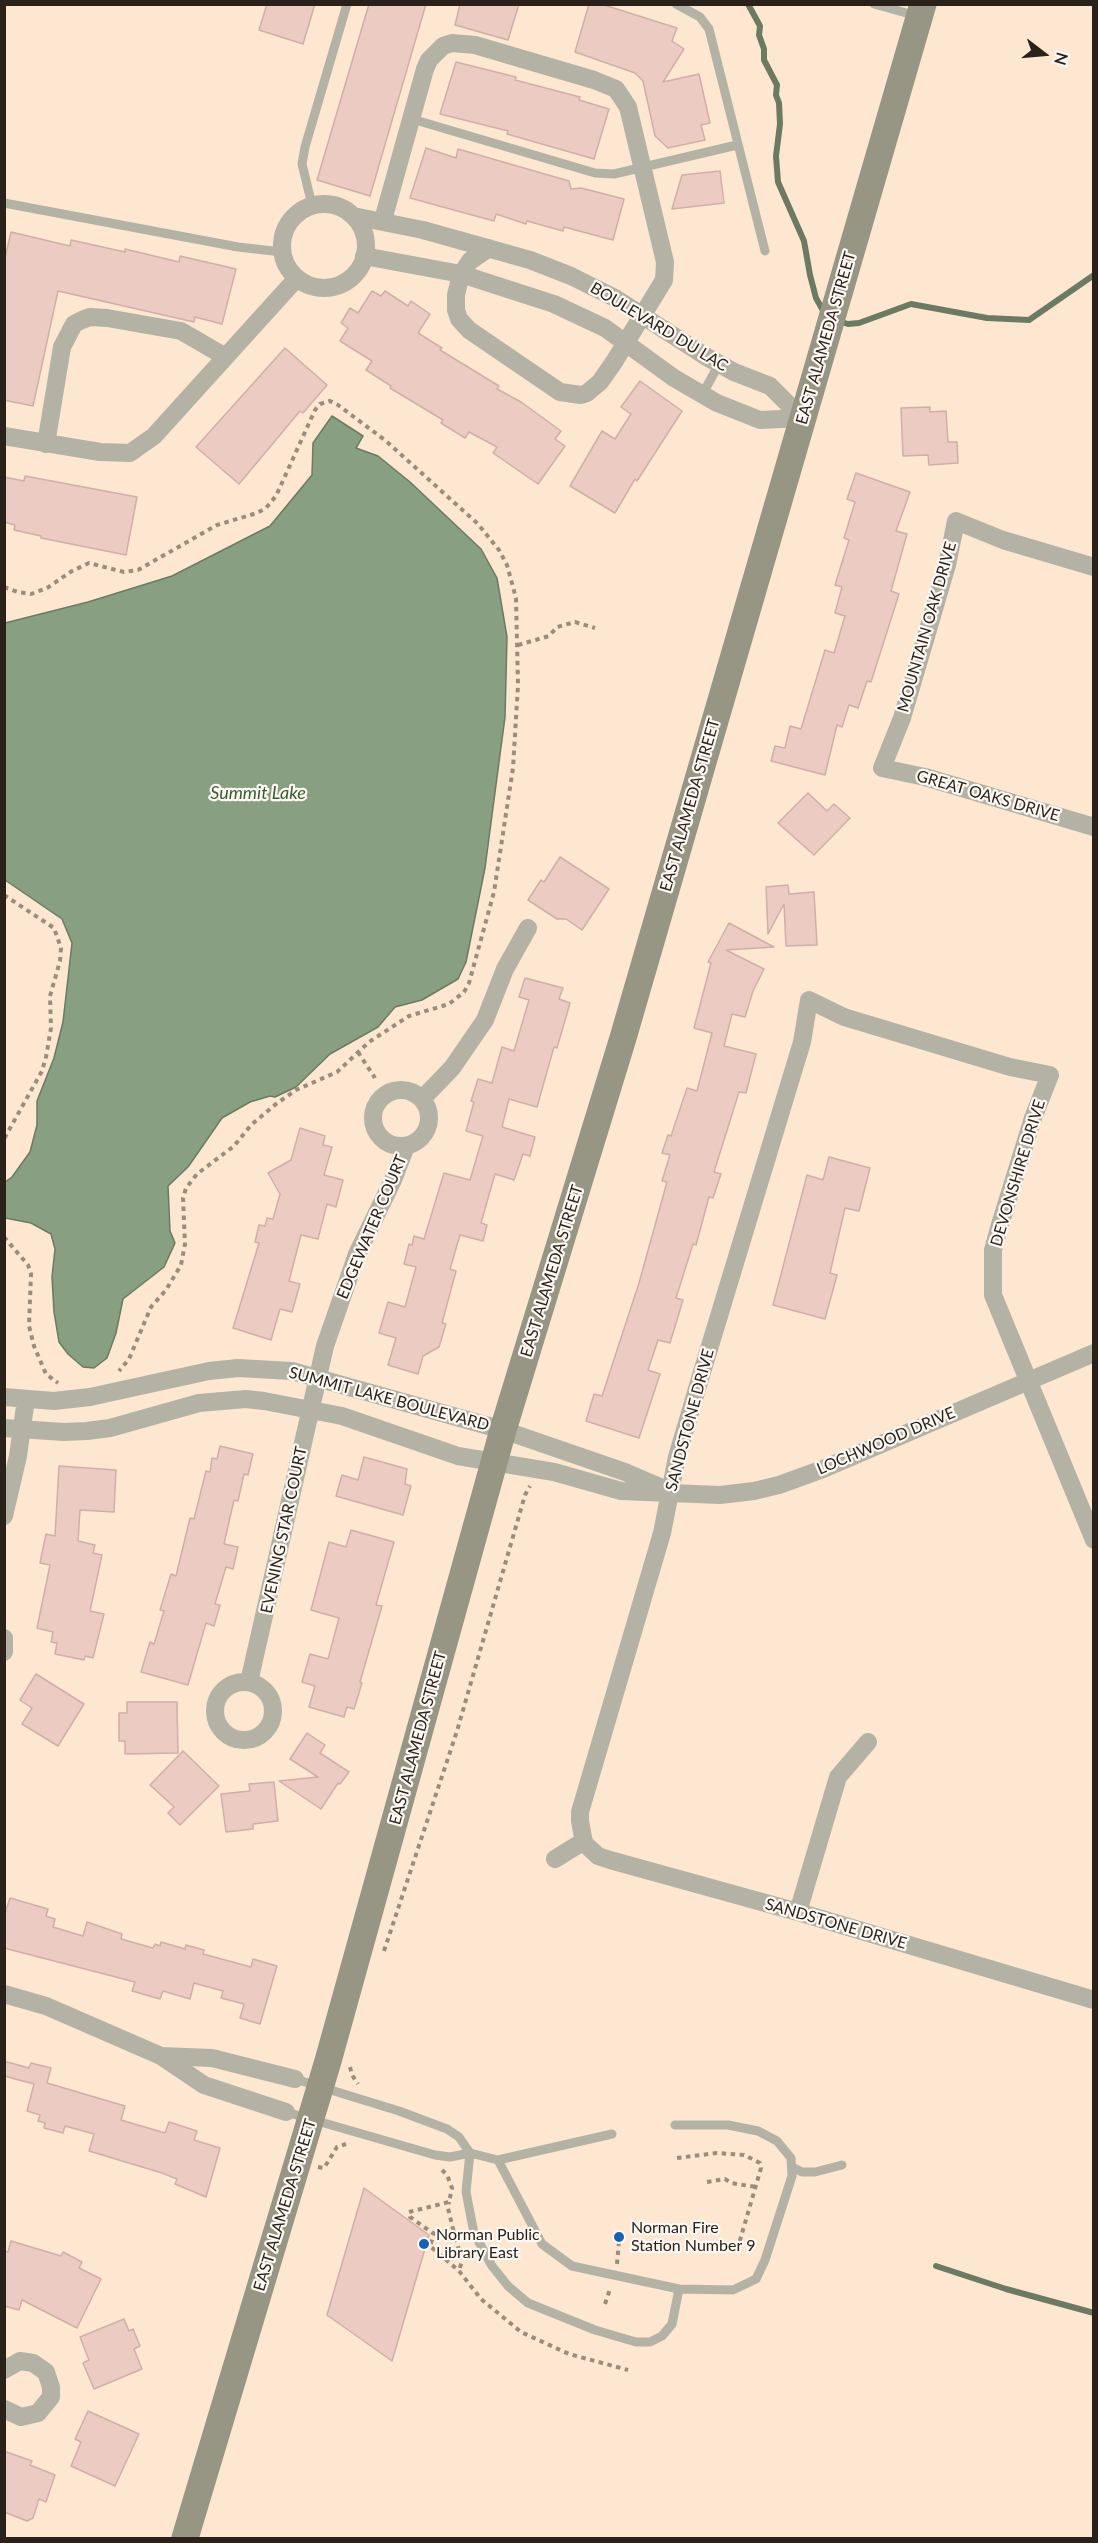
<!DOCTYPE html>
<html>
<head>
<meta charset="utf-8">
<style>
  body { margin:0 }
  #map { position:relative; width:1098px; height:2543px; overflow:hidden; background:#fee7d0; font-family:Lato,sans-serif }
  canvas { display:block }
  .frame { position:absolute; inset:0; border:6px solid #2a221a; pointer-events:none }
  .north { position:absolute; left:1014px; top:24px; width:60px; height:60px; -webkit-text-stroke:4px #fdf8f3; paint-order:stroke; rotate:106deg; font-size:16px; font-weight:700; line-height:24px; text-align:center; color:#2a221a }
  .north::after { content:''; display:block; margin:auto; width:21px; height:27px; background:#2a221a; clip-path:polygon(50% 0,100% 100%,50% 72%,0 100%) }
</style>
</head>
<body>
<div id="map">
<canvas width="1098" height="2543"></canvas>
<div class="frame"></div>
<div class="north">N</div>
</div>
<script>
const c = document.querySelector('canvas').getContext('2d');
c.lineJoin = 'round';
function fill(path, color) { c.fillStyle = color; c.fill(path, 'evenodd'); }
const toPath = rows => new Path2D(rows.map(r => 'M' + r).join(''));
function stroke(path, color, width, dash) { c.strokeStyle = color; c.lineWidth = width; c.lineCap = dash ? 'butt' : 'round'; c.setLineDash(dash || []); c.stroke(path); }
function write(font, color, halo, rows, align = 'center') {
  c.font = font + ' Lato,sans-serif'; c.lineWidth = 4.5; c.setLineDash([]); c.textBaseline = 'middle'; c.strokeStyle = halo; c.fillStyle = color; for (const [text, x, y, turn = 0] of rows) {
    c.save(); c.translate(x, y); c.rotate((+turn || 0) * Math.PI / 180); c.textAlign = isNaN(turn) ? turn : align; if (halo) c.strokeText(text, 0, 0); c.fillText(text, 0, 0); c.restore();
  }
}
const water = toPath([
  [332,416,363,436,356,448,378,456,410,482,481,549,497,578,507,637,505,717,485,868,466,962,458,979,422,1000,395,1007,378,1027,330,1054,296,1087,275,1097,270,1096,250,1102,222,1118,188,1167,168,1186,170,1231,175,1243,164,1267,123,1299,116,1333,107,1358,94,1368,83,1367,68,1354,59,1342,54,1312,52,1277,55,1249,51,1234,31,1223,5,1218,5,1182,12,1177,30,1152,37,1125,37,1101,54,1058,63,1022,72,943,62,919,5,880,5,623,88,602,172,576,270,526,312,475,313,443,332,416]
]);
const stream = toPath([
  [748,4,760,26,759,35,764,49,764,60,777,85,776,95,779,103,780,124,776,156,778,182,804,241,810,275,816,298,825,314],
  [838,321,848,324,859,323,911,304,987,318,1029,320,1094,275],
  [936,2266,1006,2289,1094,2313]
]);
const building = toPath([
  [267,4,315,4,303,44,259,30,267,4],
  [369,4,426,4,370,196,317,180,369,4],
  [460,4,519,4,508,40,455,25,460,4],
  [589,4,601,4,677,28,672,41,684,49,663,82,699,74,710,123,701,125,705,140,668,148,655,136,643,81,635,73,575,52,589,4],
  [456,62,516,77,515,80,580,97,579,100,609,109,594,159,507,134,508,131,440,114,456,62],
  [426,148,456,158,458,149,569,181,571,189,581,188,624,199,613,240,564,227,563,231,527,221,526,224,496,214,494,221,410,198,426,148],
  [720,171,724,203,672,209,682,175,720,171],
  [11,232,70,246,71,240,125,252,125,249,179,262,180,256,236,269,222,324,195,317,194,322,58,291,33,406,4,400,4,262,11,232],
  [372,291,381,296,385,291,408,306,411,301,430,314,418,333,442,348,440,350,499,386,497,389,521,402,561,431,555,439,565,446,538,484,493,453,497,447,469,432,465,438,441,423,443,420,390,388,391,386,366,370,372,361,340,341,348,328,341,323,350,308,358,313,372,291],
  [285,348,327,385,303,413,300,411,239,484,196,447,285,348],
  [640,381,682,411,637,481,635,479,615,513,570,486,602,431,615,439,631,414,621,407,640,381],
  [930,407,930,412,946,411,948,442,957,442,958,463,929,465,928,455,903,456,901,408,930,407],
  [856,473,910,492,896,531,907,534,891,591,899,594,871,682,867,681,858,708,849,705,842,727,837,725,825,775,771,761,775,746,785,748,790,726,801,729,825,650,834,653,845,616,835,613,842,587,835,585,849,540,844,538,855,502,847,499,856,473],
  [25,476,137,497,126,555,41,538,41,536,14,530,15,525,4,522,4,477,24,481,25,476],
  [808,793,827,811,834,804,850,818,814,855,778,823,808,793],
  [560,857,609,889,582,930,566,919,557,919,528,900,541,880,544,882,560,857],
  [788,885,789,894,814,892,817,945,786,946,784,904,768,934,766,887,788,885],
  [729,923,774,947,726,950,764,969,753,991,745,1017,732,1014,724,1046,756,1054,746,1093,739,1092,714,1172,721,1174,713,1198,709,1197,696,1245,693,1244,676,1298,683,1300,670,1343,658,1340,648,1370,660,1374,639,1438,586,1421,594,1394,602,1396,639,1283,667,1182,662,1181,670,1155,662,1153,668,1135,671,1136,687,1088,697,1091,712,1033,694,1028,711,963,708,962,729,923],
  [525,978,563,988,559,999,570,1003,557,1048,554,1047,537,1107,509,1099,502,1127,535,1137,530,1156,523,1154,514,1180,495,1174,481,1223,487,1225,483,1241,460,1235,450,1269,456,1271,442,1323,446,1324,439,1347,423,1356,418,1374,388,1365,396,1338,379,1333,388,1302,405,1307,416,1267,404,1264,409,1244,412,1245,414,1236,424,1239,444,1173,470,1180,483,1136,466,1131,474,1102,471,1101,478,1079,492,1083,502,1047,514,1051,529,1000,519,997,525,978],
  [300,1128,325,1136,323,1145,332,1147,324,1175,343,1180,336,1207,327,1204,318,1239,301,1235,289,1281,300,1284,292,1312,280,1309,271,1340,233,1328,259,1243,255,1242,259,1225,265,1226,267,1218,273,1219,280,1194,268,1173,291,1160,300,1128],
  [829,1157,870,1168,859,1211,845,1208,830,1273,837,1275,825,1319,773,1305,807,1175,823,1180,829,1157],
  [220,1446,253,1454,248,1475,244,1474,238,1501,234,1500,224,1544,238,1547,233,1569,226,1567,215,1604,220,1605,214,1626,206,1623,188,1685,141,1672,150,1642,154,1644,164,1611,160,1610,171,1574,176,1576,190,1518,194,1519,206,1471,210,1472,212,1458,217,1459,220,1446],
  [364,1457,407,1469,405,1484,411,1486,403,1515,336,1496,342,1475,358,1480,364,1457],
  [59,1466,116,1470,114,1512,80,1510,78,1541,95,1545,93,1553,102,1555,90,1611,104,1614,93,1658,85,1656,84,1660,55,1654,57,1643,51,1642,53,1632,37,1628,50,1565,40,1563,46,1534,55,1536,59,1466],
  [351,1530,394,1542,376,1605,382,1606,360,1682,362,1683,354,1709,347,1707,344,1717,309,1707,315,1686,302,1682,310,1654,328,1659,339,1618,311,1610,329,1542,346,1547,351,1530],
  [36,1674,84,1704,58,1746,22,1724,32,1708,20,1700,36,1674],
  [127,1702,177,1702,178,1753,125,1754,125,1741,119,1741,119,1713,127,1713,127,1702],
  [307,1733,325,1745,320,1753,349,1772,340,1784,338,1783,321,1809,279,1781,318,1777,290,1759,307,1733],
  [183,1751,219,1786,180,1825,168,1813,174,1807,150,1785,183,1751],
  [274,1782,278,1821,253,1824,253,1829,226,1832,221,1794,250,1791,249,1784,274,1782],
  [10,1898,48,1909,46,1916,55,1919,53,1927,83,1936,87,1922,122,1934,121,1939,153,1948,155,1944,160,1946,161,1942,185,1949,186,1945,204,1950,203,1954,251,1967,253,1959,277,1966,260,2024,240,2018,244,2004,221,1998,223,1991,194,1983,190,1999,163,1991,160,1999,132,1991,135,1982,4,1948,4,1916,10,1898],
  [4,2061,29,2068,31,2063,51,2068,47,2083,125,2106,121,2120,165,2133,169,2122,197,2131,194,2140,220,2148,206,2197,175,2184,177,2179,162,2173,89,2151,94,2134,65,2126,63,2133,44,2128,45,2123,38,2121,40,2115,27,2111,34,2084,4,2076,4,2061],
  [364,2188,429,2235,392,2361,327,2315,364,2188],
  [11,2241,61,2256,63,2252,82,2262,79,2268,101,2279,77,2328,22,2300,19,2310,4,2306,4,2251,8,2252,11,2241],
  [124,2319,129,2331,133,2329,140,2346,134,2349,142,2369,94,2389,83,2363,89,2360,80,2337,124,2319],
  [88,2411,139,2434,115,2486,71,2466,81,2442,75,2439,88,2411],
  [4,2451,32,2461,30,2465,55,2475,46,2502,39,2499,33,2518,27,2521,4,2512,4,2451]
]);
const path = toPath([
  [4,587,18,592,31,594,47,588,72,571,89,563,124,572,138,570,217,525,257,513,266,508,276,496,315,410,320,404,330,401,338,405,386,441,478,524,499,550,507,565,516,598,518,685,513,768,494,892,469,983,464,992,449,1004,409,1016,369,1042,337,1072,296,1090,276,1104,251,1125,234,1146,197,1174,186,1188,183,1198,185,1244,181,1265,166,1290,151,1307,129,1359,119,1371],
  [518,645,549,636,557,627,575,622,595,628],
  [4,895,54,928,61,948,60,961,50,996,51,1028,46,1057,42,1071,4,1139],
  [358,1052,375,1078],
  [4,1237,28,1265,31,1274,29,1326,34,1346,46,1374,58,1383],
  [384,1951,457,1731,525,1495,530,1486],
  [350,2067,352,2075,358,2084],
  [677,2158,717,2153,744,2155,760,2163,761,2168,738,2247],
  [318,2167,324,2168,337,2147,346,2144],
  [442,2170,447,2175,452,2188,449,2202,409,2212,410,2217,434,2234,430,2246,459,2271,481,2299,521,2332,569,2354,628,2370],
  [707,2182,725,2179,731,2183,756,2187],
  [453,2229,462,2261,459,2271],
  [434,2234,453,2229,448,2208,449,2202],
  [617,2264,619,2241],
  [605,2304,610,2289]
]);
const lane = toPath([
  [676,4,700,17,709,29,765,251],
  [874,4,917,16],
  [412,119,595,173,614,174,737,145],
  [4,203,238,247,282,252],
  [312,205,302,164,305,147,347,4],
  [702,395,719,364],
  [286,2112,435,2155,450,2157,470,2153,459,2137,447,2129,399,2111,295,2079],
  [612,2134,498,2160,470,2153,466,2192,474,2233,492,2266,508,2286,528,2303,595,2330,636,2342,650,2342,662,2336,672,2324,679,2289],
  [498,2160,542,2244,572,2266,679,2289,733,2290,756,2279,765,2260,792,2176,791,2158,777,2141,758,2131,728,2125,675,2125],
  [792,2167,802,2172,815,2172,842,2165]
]);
const street = toPath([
  '282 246a42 42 0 1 1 84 0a42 42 0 1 1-84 0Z',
  [353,216,423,230,530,260,571,276,615,298,705,356,734,372,770,386,802,418],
  [383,220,425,69,429,60,443,46,452,43,475,45,594,80,616,89,628,107,665,262,664,280,614,362,600,382,587,393,581,395,560,392,469,330,459,319,456,310,456,295,461,274,470,261,489,248],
  [364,256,461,274,554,304,605,328,674,378,717,403,760,420,802,418],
  [4,436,100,452,130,453,154,436,297,278],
  [46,444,62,347,74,324,82,320,90,317,107,318,181,331,224,356],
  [1094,567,1003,540,956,521,947,565,902,718,882,768,925,777,1094,827],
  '373 1118a28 28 0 1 1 56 0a28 28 0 1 1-56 0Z',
  [422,1099,452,1068,485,1020,505,969,528,928],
  [4,1397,54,1401,90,1397,209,1371,238,1368,292,1371,503,1430,625,1472,662,1488],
  [4,1428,64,1432,87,1431,110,1428,199,1403,246,1399,264,1401,342,1416,458,1456,554,1472,621,1491,720,1495,754,1491,779,1485,823,1469,1094,1353],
  [4,1516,18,1456,26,1399],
  [1094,1540,993,1295,993,1250,999,1228,1033,1118,1050,1075,1010,1067,844,1017,809,1000,802,1042,699,1382,677,1457,662,1533,580,1812,580,1821,584,1843,598,1856,610,1860,798,1912,1094,2000],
  [4,1638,4,1652],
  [249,1682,325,1346,357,1254,393,1180,406,1146],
  '215 1711a29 29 0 1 1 58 0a29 29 0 1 1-58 0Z',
  [555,1859,584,1841],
  [798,1912,838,1777,868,1742],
  [4,1994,46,2006,161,2056],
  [286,2112,204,2085,161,2056,212,2058,295,2079],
  [4,2370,20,2361,33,2363,46,2372,51,2387,51,2397,38,2413,21,2417,4,2409]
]);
const secondary = toPath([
  [185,2538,328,2061,503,1430,623,1038,923,4]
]);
const markers = [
  [619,2237,6,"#1762b1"],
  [424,2244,6,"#1762b1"]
];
const streetNames = [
  ["BOULEVARD DU LAC",659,327,31],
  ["EAST ALAMEDA STREET",826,338,-74],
  ["MOUNTAIN OAK DRIVE",927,627,-74],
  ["GREAT OAKS DRIVE",988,796,16],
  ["EAST ALAMEDA STREET",690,805,-74],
  ["DEVONSHIRE DRIVE",1018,1173,-73],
  ["EDGEWATER COURT",372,1227,-67],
  ["EAST ALAMEDA STREET",552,1271,-73],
  ["SUMMIT LAKE BOULEVARD",389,1399,15],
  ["SANDSTONE DRIVE",690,1420,-75],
  ["LOCHWOOD DRIVE",886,1441,-23],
  ["EVENING STAR COURT",284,1530,-78],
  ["EAST ALAMEDA STREET",418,1738,-75],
  ["SANDSTONE DRIVE",836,1924,16],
  ["EAST ALAMEDA STREET",285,2205,-73]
];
const poiNames = [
  ["Norman Fire",631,2228],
  ["Station Number 9",631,2246],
  ["Norman Public",436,2235],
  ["Library East",436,2253]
];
const waterNames = [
  ["Summit Lake",258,793]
];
fill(water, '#889f81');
stroke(water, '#6c7a62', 1.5);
stroke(stream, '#6c7a62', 6);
fill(building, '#eccbc3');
stroke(building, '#cfafa7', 1.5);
stroke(path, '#9c8c7c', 4, [4.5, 4.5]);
stroke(lane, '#b3b2a5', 9);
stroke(street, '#b3b2a5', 18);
stroke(secondary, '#979583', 27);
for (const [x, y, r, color] of markers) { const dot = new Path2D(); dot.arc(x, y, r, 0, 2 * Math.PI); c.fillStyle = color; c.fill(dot); stroke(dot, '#fdf8f3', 2); }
write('16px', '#2a221a', '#fdf8f3', streetNames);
write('16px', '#2a221a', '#fdf8f3', poiNames, 'left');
write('italic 18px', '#3a5c2f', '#fdf8f3', waterNames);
</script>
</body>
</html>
